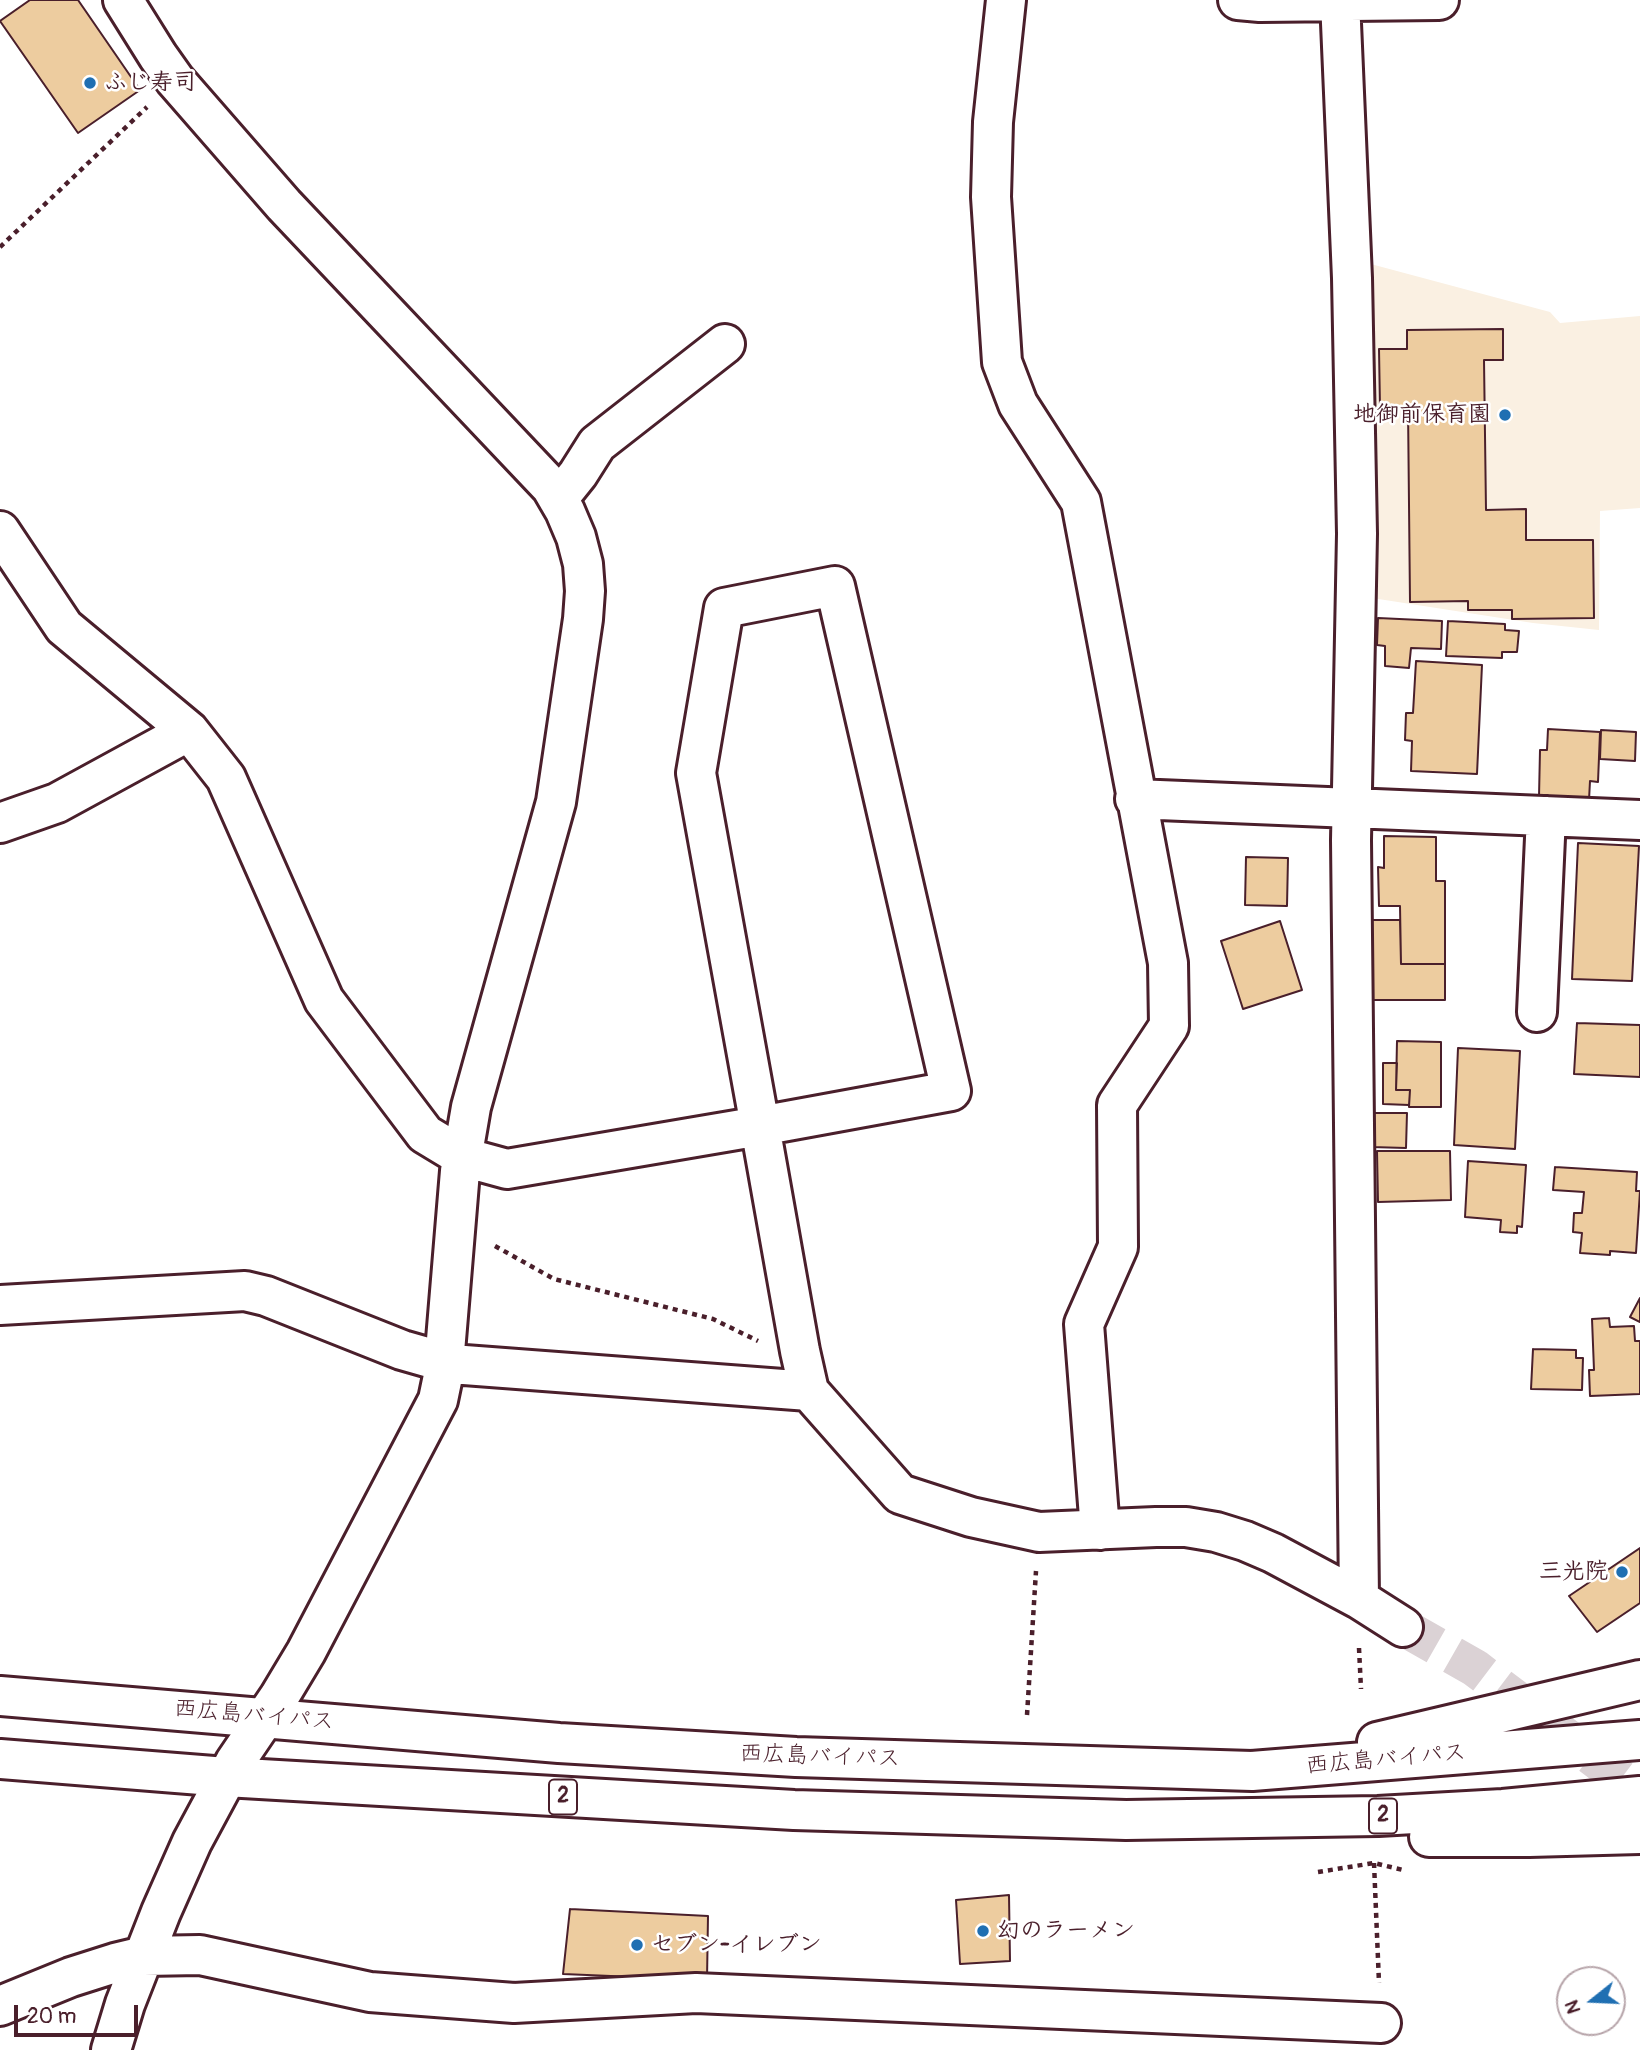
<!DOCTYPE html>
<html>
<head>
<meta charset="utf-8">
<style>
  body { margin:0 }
  #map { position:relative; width:1640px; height:2050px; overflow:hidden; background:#fff; font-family:Pangolin,sans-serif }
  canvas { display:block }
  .north { position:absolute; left:1556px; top:1966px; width:70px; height:70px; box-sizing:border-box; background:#fff; border:2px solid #b7a5aa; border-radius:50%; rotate:252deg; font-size:19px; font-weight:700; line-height:28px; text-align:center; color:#4a1f2b }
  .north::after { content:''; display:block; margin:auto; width:24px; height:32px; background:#1f6fb2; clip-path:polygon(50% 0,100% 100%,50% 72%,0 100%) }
  .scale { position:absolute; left:14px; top:2005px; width:124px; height:32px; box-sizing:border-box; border:4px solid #4a1f2b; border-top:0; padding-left:9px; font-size:21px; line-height:24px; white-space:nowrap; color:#4a1f2b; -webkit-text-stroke:5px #fff; paint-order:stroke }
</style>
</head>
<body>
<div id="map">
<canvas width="1640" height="2050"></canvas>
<div class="north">N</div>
<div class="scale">20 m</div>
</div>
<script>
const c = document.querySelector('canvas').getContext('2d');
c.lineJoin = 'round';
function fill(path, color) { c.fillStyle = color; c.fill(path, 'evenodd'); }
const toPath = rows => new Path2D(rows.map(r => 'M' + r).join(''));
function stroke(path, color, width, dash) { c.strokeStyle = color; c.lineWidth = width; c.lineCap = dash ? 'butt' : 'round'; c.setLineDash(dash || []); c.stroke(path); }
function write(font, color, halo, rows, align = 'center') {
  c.font = font + ' Pangolin,"Klee One",sans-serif'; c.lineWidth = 5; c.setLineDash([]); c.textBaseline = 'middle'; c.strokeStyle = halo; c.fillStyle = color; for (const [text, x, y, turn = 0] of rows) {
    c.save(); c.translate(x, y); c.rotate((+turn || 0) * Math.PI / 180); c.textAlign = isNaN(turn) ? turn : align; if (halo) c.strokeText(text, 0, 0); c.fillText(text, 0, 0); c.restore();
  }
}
const built = toPath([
  [1367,263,1550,312,1560,323,1640,316,1640,508,1600,511,1599,630,1533,623,1372,598]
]);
const building = toPath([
  [30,0,78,0,140,90,78,133,0,21,30,0],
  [1503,329,1503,360,1484,360,1486,510,1526,509,1526,540,1593,540,1594,618,1512,619,1512,610,1468,610,1468,601,1410,602,1408,407,1380,408,1379,349,1407,349,1407,330,1503,329],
  [1378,618,1442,621,1441,649,1411,648,1409,668,1385,666,1385,646,1377,645,1378,618],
  [1448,621,1505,624,1505,630,1519,631,1517,652,1502,652,1502,658,1446,656,1448,621],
  [1416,661,1482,665,1477,774,1411,771,1412,741,1405,740,1406,713,1413,713,1416,661],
  [1548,729,1600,732,1598,782,1590,781,1589,800,1539,797,1540,750,1547,750,1548,729],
  [1601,730,1636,732,1635,761,1600,759,1601,730],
  [1384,836,1436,837,1436,881,1445,881,1445,964,1401,964,1400,906,1379,906,1378,867,1384,868,1384,836],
  [1578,843,1639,846,1632,981,1572,979,1578,843],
  [1246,857,1288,858,1287,906,1245,905,1246,857],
  [1368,920,1400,920,1401,964,1445,964,1445,1000,1368,1000,1368,920],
  [1280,921,1302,990,1243,1009,1221,941,1280,921],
  [1577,1023,1640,1025,1640,1077,1574,1074,1577,1023],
  [1397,1041,1441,1042,1441,1107,1409,1107,1410,1090,1396,1090,1397,1041],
  [1458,1048,1520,1051,1515,1149,1454,1145,1458,1048],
  [1383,1063,1397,1063,1396,1090,1410,1090,1409,1105,1383,1104,1383,1063],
  [1371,1113,1407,1113,1406,1148,1371,1147,1371,1113],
  [1377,1151,1450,1151,1451,1200,1378,1202,1377,1151],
  [1468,1161,1526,1165,1522,1227,1517,1226,1517,1233,1500,1232,1501,1220,1465,1217,1468,1161],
  [1555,1167,1637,1172,1636,1191,1640,1191,1636,1253,1610,1251,1610,1255,1580,1253,1582,1233,1573,1232,1574,1213,1582,1213,1584,1192,1553,1190,1555,1167],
  [1640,1298,1640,1322,1630,1317,1640,1298],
  [1609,1318,1610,1327,1634,1326,1635,1341,1640,1341,1640,1394,1590,1396,1589,1370,1594,1370,1592,1319,1609,1318],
  [1533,1349,1576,1350,1576,1358,1583,1358,1582,1390,1531,1389,1533,1349],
  [1640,1548,1640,1603,1597,1632,1569,1596,1640,1548],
  [1009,1895,1010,1961,960,1964,956,1900,1009,1895],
  [570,1909,708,1916,707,1980,563,1974,570,1909]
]);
const minorTunnel = toPath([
  [1403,1627,1475,1668,1640,1793]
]);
const path = toPath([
  [0,247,147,107],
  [495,1246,554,1279,713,1319,758,1341],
  [1359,1648,1361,1689],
  [1027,1715,1036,1571],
  [1374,1863,1379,1983],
  [1318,1872,1374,1863,1403,1870]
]);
const minor = toPath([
  [1006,0,993,122,991,197,1002,362,1018,404,1081,502,1168,963,1169,1026,1117,1105,1118,1247,1084,1324,1100,1530],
  [1238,0,1260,2,1439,0],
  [1340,0,1352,278,1357,534,1351,840,1359,1599],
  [558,499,578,474,597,444,725,344],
  [0,531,64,627,189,731,226,778,324,1000,425,1134,463,1157,507,1169,760,1126,951,1091,835,586,724,608,696,773,760,1126,800,1351,809,1391],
  [1135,799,1640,820],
  [0,823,57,803,189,731],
  [1537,1012,1546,816],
  [0,1305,245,1291,266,1296,402,1350,451,1364,809,1391,900,1494,971,1517,1039,1532,1156,1527,1186,1527,1216,1532,1245,1541,1273,1553,1359,1599,1403,1627],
  [0,2006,71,1977,115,1963,144,1956,200,1955,370,1992,514,2003,696,1993,1381,2023],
  [111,2050,125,2004,161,1912,192,1842,235,1762,279,1697,306,1652,438,1400,443,1376,460,1171,471,1107,556,802,583,619,585,591,583,564,576,537,565,511,551,487,284,205,175,80,158,56,123,0]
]);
const highway = toPath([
  [0,1696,559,1743,796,1757,1252,1771,1640,1740],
  [1377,1742,1640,1680],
  [0,1759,226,1777,794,1810,1126,1820,1378,1816,1503,1809,1640,1796],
  [1429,1837,1529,1837,1640,1834]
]);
const markers = [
  [90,83,7,"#1f6fb2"],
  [1505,415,7,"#1f6fb2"],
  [1622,1572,7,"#1f6fb2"],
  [983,1931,7,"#1f6fb2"],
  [637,1945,7,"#1f6fb2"]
];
const shields = [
  [563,1797,28],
  [1383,1816,28]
];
const shieldNames = [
  ["2",563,1797],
  ["2",1383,1816]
];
const poiNames = [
  ["ふじ寿司",104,83],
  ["地御前保育園",1491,415,"right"],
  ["三光院",1608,1572,"right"],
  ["幻のラーメン",997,1931],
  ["セブン-イレブン",651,1945]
];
const streetNames = [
  ["西広島バイパス",254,1716,5],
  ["西広島バイパス",820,1757,2],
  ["西広島バイパス",1386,1760,-5]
];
fill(built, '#faf0e2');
fill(building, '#edcc9f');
stroke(building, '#4a1f2b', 2);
stroke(minorTunnel, '#dbd2d5', 38, [38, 19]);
stroke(minor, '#4a1f2b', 44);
stroke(highway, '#4a1f2b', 44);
stroke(path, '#4a1f2b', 4.5, [5, 5]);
stroke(minor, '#fff', 38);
stroke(highway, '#fff', 38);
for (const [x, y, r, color] of markers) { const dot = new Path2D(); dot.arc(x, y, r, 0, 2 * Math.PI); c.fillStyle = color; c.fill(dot); stroke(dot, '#fff', 2.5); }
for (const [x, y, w] of shields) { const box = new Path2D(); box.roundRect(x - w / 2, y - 17.5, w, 35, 5); c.fillStyle = '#fff'; c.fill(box); stroke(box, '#4a1f2b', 2); }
write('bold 21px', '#4a1f2b', null, shieldNames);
write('bold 23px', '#4a1f2b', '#fff', poiNames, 'left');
write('23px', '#4a1f2b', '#fff', streetNames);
</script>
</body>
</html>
